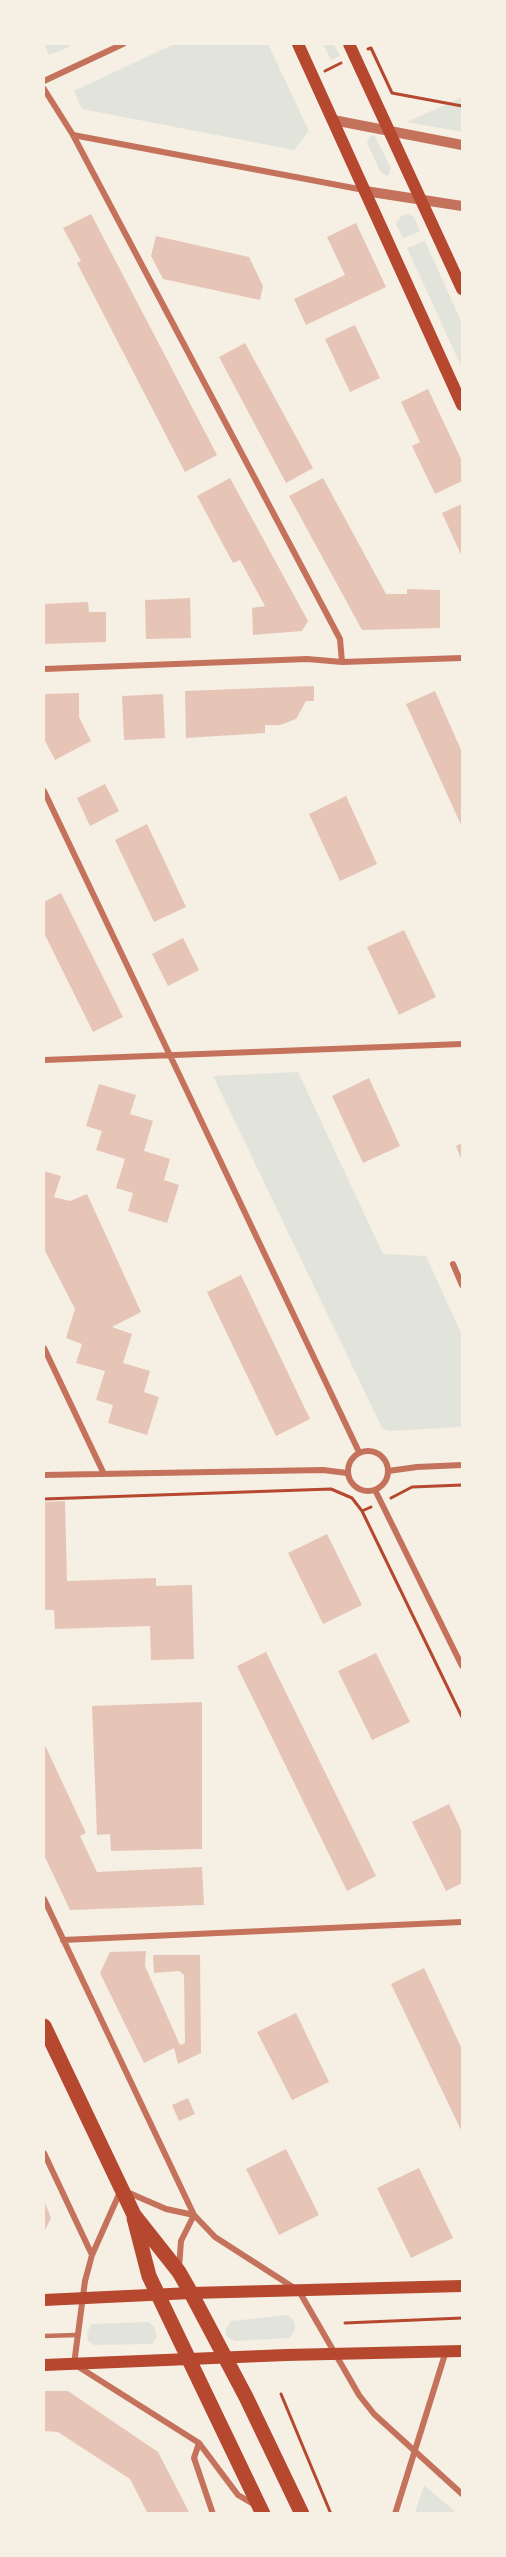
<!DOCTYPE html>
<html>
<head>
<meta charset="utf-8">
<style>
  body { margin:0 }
  #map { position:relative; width:506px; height:2557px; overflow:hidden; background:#f6efe4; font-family:Signika,sans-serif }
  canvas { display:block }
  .frame { position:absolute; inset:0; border:45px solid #f6efe4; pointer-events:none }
</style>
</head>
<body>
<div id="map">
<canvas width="506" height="2557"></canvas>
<div class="frame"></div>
</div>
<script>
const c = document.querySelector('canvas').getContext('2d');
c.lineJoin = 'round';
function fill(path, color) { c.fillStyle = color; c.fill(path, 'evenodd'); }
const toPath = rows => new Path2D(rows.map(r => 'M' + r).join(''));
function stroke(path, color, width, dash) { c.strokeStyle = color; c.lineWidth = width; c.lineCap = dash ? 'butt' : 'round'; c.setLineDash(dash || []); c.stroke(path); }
const green = toPath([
  [44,44,69,44,69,47,49,55],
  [174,44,268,44,309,131,294,150,82,109,74,91],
  [323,44,334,44,340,56,331,60],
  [462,97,462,132,407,122],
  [374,135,391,168,388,176,381,173,367,143,370,136],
  [408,214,414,217,420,231,403,238,396,224,402,215],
  [425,241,462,323,462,368,407,248],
  [298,1072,383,1254,426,1256,462,1335,462,1427,389,1431,382,1428,213,1076],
  [288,2315,294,2321,295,2329,290,2338,235,2341,226,2336,226,2328,231,2321],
  [149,2322,154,2327,157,2336,152,2344,94,2345,88,2341,87,2332,92,2324],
  [424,2485,457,2513,415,2513]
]);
const building = toPath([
  [91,214,217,455,185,472,77,263,81,261,63,228],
  [356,223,386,287,306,325,294,299,345,275,327,237],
  [156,236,249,257,263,286,260,300,163,279,151,256],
  [355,325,380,378,350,392,325,339],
  [245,343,313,468,286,483,219,357],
  [428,389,462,461,462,481,435,494,412,446,420,442,401,402],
  [230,478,308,621,302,631,253,635,252,608,265,606,240,560,233,563,197,496],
  [323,478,386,594,407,594,407,589,440,590,440,628,362,630,289,496],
  [462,504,462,557,442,513],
  [190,598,191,638,146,639,145,600],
  [88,602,89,612,106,612,106,642,44,644,44,604],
  [314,686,314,701,306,701,296,719,280,725,265,725,265,733,186,738,185,691],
  [435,691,462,752,462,827,406,704],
  [79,693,79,717,91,741,55,760,44,739,44,694],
  [163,694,165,738,124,740,122,696],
  [105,784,119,811,90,826,77,798],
  [346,796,377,864,340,881,309,814],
  [147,824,186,907,154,922,115,840],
  [61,893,123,1017,93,1032,44,933,44,902],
  [404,930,436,997,399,1015,367,947],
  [183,938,199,970,168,986,152,954],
  [369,1078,400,1146,363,1163,332,1096],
  [99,1084,136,1095,130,1114,153,1121,144,1151,170,1159,164,1180,179,1185,167,1223,128,1211,133,1193,116,1188,125,1159,96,1150,102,1131,86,1126],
  [462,1143,462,1161,456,1146],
  [44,1171,61,1176,54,1197,70,1201,87,1194,141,1312,112,1327,132,1334,123,1363,150,1371,144,1392,159,1397,147,1435,108,1423,113,1405,96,1400,105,1371,76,1363,82,1344,66,1338,75,1309,44,1249],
  [241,1275,310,1419,276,1436,207,1292],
  [65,1501,67,1581,156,1578,156,1586,192,1585,194,1659,151,1660,150,1626,55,1629,54,1610,44,1610,44,1502],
  [327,1534,362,1605,323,1624,288,1553],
  [266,1652,376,1876,347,1891,237,1666],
  [376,1653,410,1722,372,1740,338,1671],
  [202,1702,202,1849,111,1851,110,1834,97,1835,92,1706],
  [44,1743,86,1833,80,1836,97,1872,202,1867,204,1905,70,1910,44,1855],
  [449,1804,462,1832,462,1883,446,1891,412,1822],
  [146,1951,145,1966,180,2045,185,2043,184,1975,179,1971,154,1973,153,1955,200,1955,201,2053,178,2064,174,2048,144,2063,100,1973,110,1952],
  [424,1968,462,2049,462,2132,391,1984],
  [296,2013,329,2082,292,2100,257,2032],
  [188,2098,195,2114,179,2121,172,2105],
  [286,2149,319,2215,279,2235,246,2169],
  [419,2168,453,2238,411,2258,377,2188],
  [44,2200,51,2218,44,2232],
  [44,2391,68,2391,158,2452,190,2514,148,2514,130,2479,58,2432,44,2431]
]);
const path = toPath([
  [368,49,371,48,392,93,462,106],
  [325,71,341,63],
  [391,1498,412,1487,462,1485],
  [44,1499,331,1489,352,1498,362,1511,371,1507],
  [362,1511,462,1717],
  [345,2323,462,2318],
  [281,2394,331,2514]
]);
const service = toPath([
  [44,2336,77,2335]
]);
const minor = toPath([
  [44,81,123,44],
  [44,89,73,135,340,639,342,662],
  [73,135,364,190],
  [44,669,307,659,342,662,462,658],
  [44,791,359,1452],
  [44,1060,462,1044],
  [453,1264,462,1285],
  [44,1348,104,1474],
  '348 1471a20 20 0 1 1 40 0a20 20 0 1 1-40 0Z',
  [388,1471,417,1467,462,1465],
  [44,1475,323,1470,347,1473],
  [375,1490,462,1666],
  [44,1899,194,2215,215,2237,299,2291,359,2395,374,2414,462,2494],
  [63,1940,462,1922],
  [44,2153,92,2255],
  [120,2192,92,2255,85,2281,74,2364,199,2443,238,2495,255,2505],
  [127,2192,166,2209,194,2215],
  [179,2268,181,2241,194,2215],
  [199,2443,194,2458,213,2514],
  [395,2514,446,2351]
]);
const tertiary = toPath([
  [333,120,462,145],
  [365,191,462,206]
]);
const secondary = toPath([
  [298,44,462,405],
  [349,44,462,289],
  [44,2300,191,2293,462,2286],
  [44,2365,286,2355,462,2351]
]);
const primary = toPath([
  [44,2026,134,2215,179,2272,191,2293,246,2397,302,2514],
  [134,2218,149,2276,263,2514]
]);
fill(green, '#e2e4dc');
fill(building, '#e6c5b7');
stroke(path, '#b5482f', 3);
stroke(service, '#c5725c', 4.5);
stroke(minor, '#c5725c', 6);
stroke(tertiary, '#c5725c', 10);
stroke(secondary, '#b5482f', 12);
stroke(primary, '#b5482f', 15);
</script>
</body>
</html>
